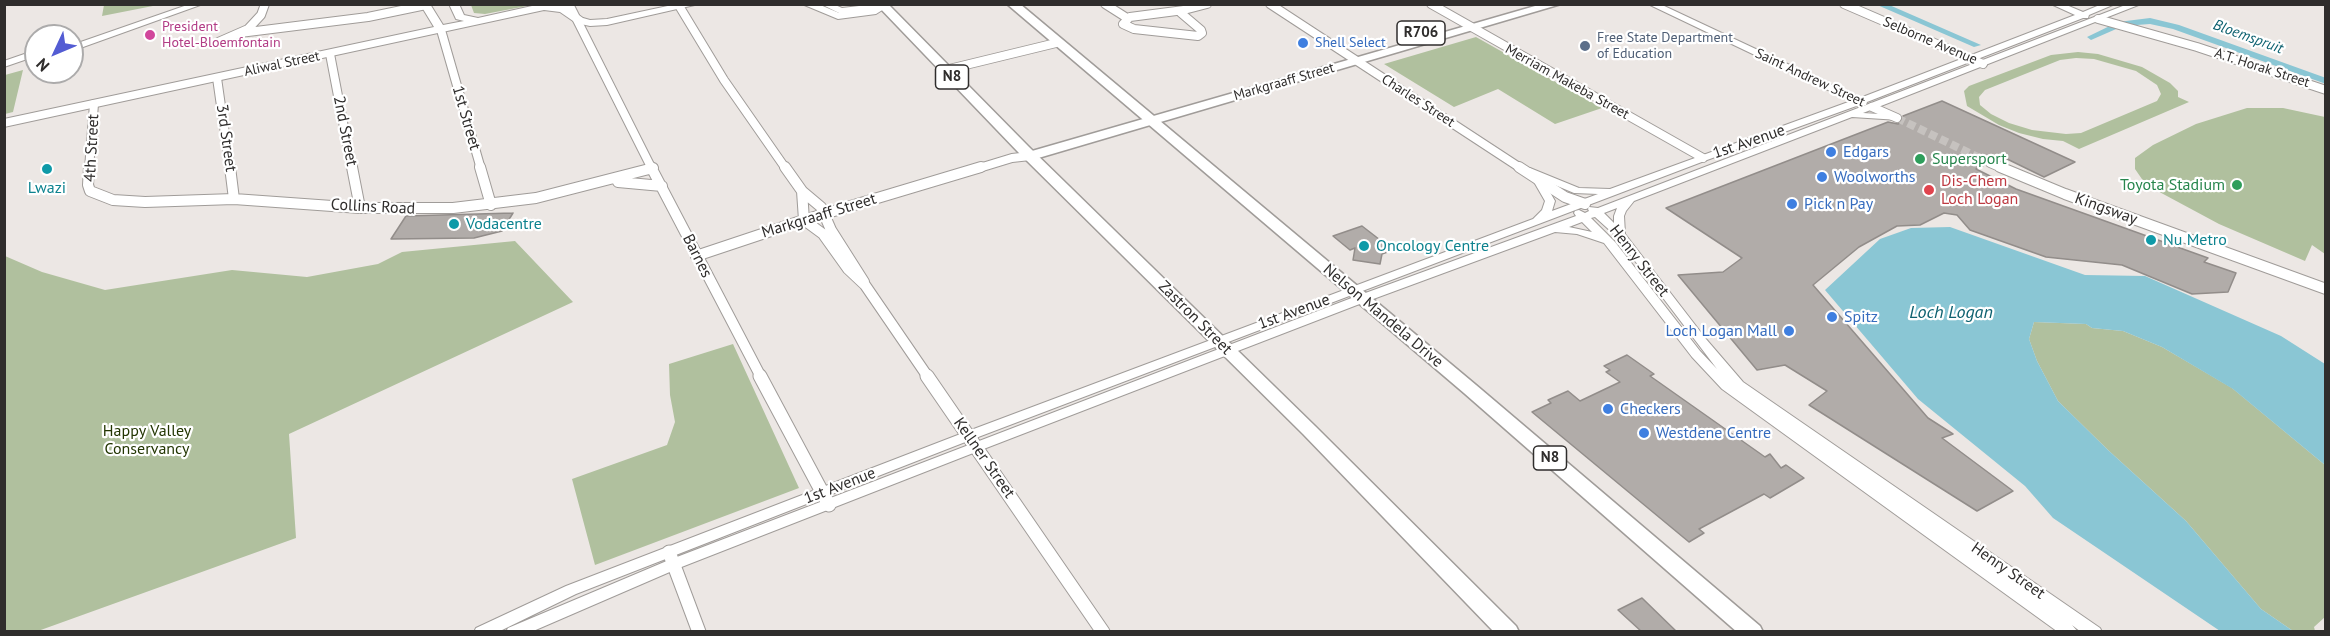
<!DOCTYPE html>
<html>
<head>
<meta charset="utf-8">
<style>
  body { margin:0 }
  #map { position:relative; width:2330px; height:636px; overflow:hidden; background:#ece7e4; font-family:"PT Sans",sans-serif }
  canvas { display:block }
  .frame { position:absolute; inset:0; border:6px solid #2f2d2c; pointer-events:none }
  .north { position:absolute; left:24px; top:24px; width:60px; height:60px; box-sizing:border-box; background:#fff; border:2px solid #acabab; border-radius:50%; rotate:226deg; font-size:16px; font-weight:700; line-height:24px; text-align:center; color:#2f2d2c }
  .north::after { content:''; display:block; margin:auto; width:21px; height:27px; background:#535cd3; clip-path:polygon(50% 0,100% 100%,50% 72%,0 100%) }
</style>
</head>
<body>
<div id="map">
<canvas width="2330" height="636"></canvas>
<div class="frame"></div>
<div class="north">N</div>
</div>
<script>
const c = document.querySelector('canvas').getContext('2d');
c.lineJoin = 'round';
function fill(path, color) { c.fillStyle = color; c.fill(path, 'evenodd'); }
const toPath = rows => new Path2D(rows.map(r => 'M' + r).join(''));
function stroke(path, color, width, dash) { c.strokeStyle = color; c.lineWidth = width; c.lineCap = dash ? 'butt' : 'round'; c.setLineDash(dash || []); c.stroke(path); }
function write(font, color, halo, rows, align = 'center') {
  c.font = font + ' "PT Sans",sans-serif'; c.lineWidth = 4.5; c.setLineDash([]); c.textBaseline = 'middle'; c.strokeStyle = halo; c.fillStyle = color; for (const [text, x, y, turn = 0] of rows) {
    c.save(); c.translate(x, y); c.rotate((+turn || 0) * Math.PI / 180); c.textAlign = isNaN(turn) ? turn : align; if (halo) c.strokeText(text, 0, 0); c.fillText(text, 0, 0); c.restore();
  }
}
const green = toPath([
  [104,5,104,4,158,5,102,16],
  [471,5,532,5,485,14,474,13],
  [1476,37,1602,108,1555,124,1498,89,1454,107,1384,64],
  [2078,52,2098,54,2142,67,2170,83,2178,91,2178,97,2189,102,2079,149,2063,141,2043,139,2019,133,1999,125,1967,106,1964,91,1969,86,2051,55],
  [2076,58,2094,59,2136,71,2157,85,2161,94,2157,101,2081,133,2066,134,2032,130,2009,123,1991,114,1980,105,1979,97,1985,90,2060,60],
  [23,70,13,112,5,114,5,75],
  [2247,108,2283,108,2325,117,2325,254,2312,245,2305,261,2219,224,2152,188,2144,182,2135,169,2135,158,2153,145,2196,124],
  [515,241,573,302,289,434,296,538,38,631,5,631,5,256,42,272,105,290,232,270,307,277,378,264,402,252],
  [2034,322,2086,324,2092,328,2123,331,2162,347,2232,388,2325,465,2325,617,2314,627,2315,631,2293,631,2261,609,2186,521,2108,450,2058,401,2037,361,2029,339],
  [733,344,799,488,595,565,572,479,667,445,675,422,670,395,669,364]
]);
const water = toPath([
  [1950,227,2085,275,2145,276,2281,336,2325,364,2325,465,2233,389,2162,347,2123,331,2092,328,2086,324,2034,322,2029,339,2037,361,2058,401,2108,450,2186,521,2261,609,2293,631,2220,631,2053,518,2025,486,1918,399,1825,290,1880,239,1911,228]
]);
const canal = toPath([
  [1875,4,1887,4,1981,45,1974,47,1875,4],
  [2150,18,2179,25,2326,78,2326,84,2173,29,2150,24,2123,26,2091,40,2087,37,2118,22,2150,18]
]);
const building = toPath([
  [1942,101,2075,162,2044,177,2003,157,1998,159,1987,158,1984,165,1976,169,2016,189,2208,258,2204,262,2236,273,2228,292,2192,294,2122,265,2046,257,1970,230,1957,215,1944,213,1920,225,1897,226,1859,247,1813,285,1928,418,1953,434,1942,438,2013,491,1977,511,1809,405,1827,391,1785,365,1757,370,1678,275,1723,272,1742,258,1666,208,1888,122,1898,124,1903,121,1903,116,1942,101],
  [513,213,502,231,474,238,391,239,406,216,513,213],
  [1362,226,1393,250,1382,254,1380,264,1353,260,1355,248,1350,250,1333,236,1362,226],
  [1627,355,1654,374,1650,376,1765,457,1770,454,1781,468,1786,465,1804,478,1770,498,1764,494,1699,529,1704,533,1689,542,1532,412,1551,403,1548,400,1568,391,1580,401,1620,382,1606,372,1610,370,1604,366,1627,355],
  [1642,598,1677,632,1642,632,1618,610,1642,598]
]);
const minorTunnel = toPath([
  [1897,118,1990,163]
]);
const minorFar2 = toPath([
  [569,4,652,169],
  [678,4,724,80,786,169],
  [1105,4,1127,18],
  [1270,4,1522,169],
  [1431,4,1703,158],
  [1844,4,1983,64],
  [1184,10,1181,13,1201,30,1202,33,1198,36,1134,29,1123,24,1130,17,1184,10],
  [1184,10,1207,4],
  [2098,19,2197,47,2326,90],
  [441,30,481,169],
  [240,33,368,17,426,5],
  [216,43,248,29,261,15,265,4],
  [330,54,352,169],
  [945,70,1056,43],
  [217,78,230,169],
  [1872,107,1897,118],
  [1990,163,2004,169],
  [89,169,94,104],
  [650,169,653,168],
  [976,169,1012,158,1030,156]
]);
const minorFar1 = toPath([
  [89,167,88,185,90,191,113,200,145,202,234,199,360,208,453,208,536,198,653,168],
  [230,167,234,199],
  [352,167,360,208],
  [480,167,491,205],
  [651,167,761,377],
  [785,167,802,191,821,207,831,230,864,282],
  [1519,167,1565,197,1585,204],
  [2000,167,2065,194,2326,289],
  [618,182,662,186],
  [802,191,804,220,823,234,848,269,865,285,928,377],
  [696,256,804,220,981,167]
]);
const minor = toPath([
  [760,376,829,505],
  [927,376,1103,632],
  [669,552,699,632]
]);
const tertiary = toPath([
  [190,4,203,4,72,51,72,45,190,4],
  [821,4,833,4,842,8,876,4,886,6,882,8,841,14,821,4],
  [1648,4,1660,4,1860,98,2075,15,2051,4,2064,4,2083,12,2102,4,2115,4,2089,15,2088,18,2083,18,1867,102,1866,105,2128,4,2141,4,1863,113,1896,115,1901,118,1899,120,1852,117,1634,201,1626,211,1624,216,1625,234,1706,339,1743,382,2100,628,2102,632,2081,632,2072,625,2078,632,2058,632,1722,389,1692,357,1604,243,1577,234,1555,232,1357,305,981,450,679,568,531,632,506,632,508,628,669,560,1349,299,1576,216,1574,213,1575,211,1579,210,1585,213,1589,211,1588,209,1589,207,1598,208,1866,105,1859,105,1707,160,973,439,576,594,498,632,474,632,476,628,566,586,963,433,1533,219,1542,210,1545,201,1530,175,1521,170,1522,168,1530,168,1579,188,1610,189,1851,101,1648,4],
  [1543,180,1574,193,1598,194,1552,211,1555,201,1543,180],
  [1617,208,1614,216,1614,223,1604,213,1617,208],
  [1595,217,1616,236,1717,369,1700,351,1615,242,1591,218,1595,217],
  [1582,222,1592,232,1569,227,1582,222],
  [36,50,36,56,4,67,4,61,36,50]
]);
const secondary = toPath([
  [420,4,430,4,443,25,464,21,456,19,449,4,459,4,464,15,478,18,541,4,563,4,583,18,590,20,607,19,677,4,699,4,607,25,590,26,576,23,560,12,544,10,4,127,4,119,434,27,420,4],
  [802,4,818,4,839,13,869,9,878,4,892,4,876,14,838,19,802,4]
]);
const primary = toPath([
  [1542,4,1561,4,1035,159,1030,160,1023,156,1025,153,1542,4]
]);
const trunk = toPath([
  [876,4,888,4,1029,147,1315,426,1516,626,1519,632,1494,632,1303,434,1019,153,876,4],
  [1007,4,1020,4,1476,385,1760,626,1763,632,1737,632,1464,393,1007,4]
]);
const markers = [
  [150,35,6,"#d1479c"],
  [1303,43,6,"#3f7fe0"],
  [1585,46,6,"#5c6f8a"],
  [1831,152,6,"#3f7fe0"],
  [1920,159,6,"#2e9e5b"],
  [47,169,6,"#0f9aa8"],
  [1822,177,6,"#3f7fe0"],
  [2237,185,6,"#2e9e5b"],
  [1929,190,6,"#e0444e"],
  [1792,204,6,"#3f7fe0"],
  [454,224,6,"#0f9aa8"],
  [2151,240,6,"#0f9aa8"],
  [1364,246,6,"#0f9aa8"],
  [1832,317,6,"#3f7fe0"],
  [1789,331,6,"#3f7fe0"],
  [1608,409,6,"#3f7fe0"],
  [1644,433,6,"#3f7fe0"]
];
const farHotelnames = [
  ["President",162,27],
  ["Hotel-Bloemfontain",162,43]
];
const farServicenames = [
  ["Free State Department",1597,38],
  ["of Education",1597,54]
];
const farStreetnames = [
  ["Selborne Avenue",1930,41,23],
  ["Aliwal Street",282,64,-12],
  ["A.T. Horak Street",2262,68,18],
  ["Saint Andrew Street",1810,78,25],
  ["Markgraaff Street",1284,82,-16],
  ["Merriam Makeba Street",1567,82,29],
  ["Charles Street",1418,101,33]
];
const farShopnames = [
  ["Shell Select",1315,43]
];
const shields = [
  [1421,33,48],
  [952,77,33],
  [1550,458,33]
];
const shieldNames = [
  ["R706",1421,33],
  ["N8",952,77],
  ["N8",1550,458]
];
const farWaternames = [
  ["Bloemspruit",2248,37,20]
];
const streetNames = [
  ["1st Street",466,118,74],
  ["2nd Street",345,131,79],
  ["3rd Street",226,138,82],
  ["1st Avenue",1749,142,-19],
  ["4th Street",92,148,-87],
  ["Collins Road",373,207,3],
  ["Kingsway",2106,209,20],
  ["Markgraaff Street",819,216,-17],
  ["Barnes",697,256,63],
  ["Henry Street",1639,261,52],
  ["1st Avenue",1294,312,-20],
  ["Nelson Mandela Drive",1383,316,40],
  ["Zastron Street",1195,318,45],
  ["Kellner Street",984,458,55],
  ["1st Avenue",840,486,-21],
  ["Henry Street",2008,571,35]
];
const shopNames = [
  ["Edgars",1843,152],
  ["Woolworths",1834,177],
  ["Pick n Pay",1804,204],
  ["Spitz",1844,317],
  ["Loch Logan Mall",1777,331,"right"],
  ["Checkers",1620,409],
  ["Westdene Centre",1656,433]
];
const leisureNames = [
  ["Supersport",1932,159],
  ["Toyota Stadium",2225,185,"right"]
];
const healthNames = [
  ["Dis-Chem",1941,181],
  ["Loch Logan",1941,199]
];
const cultureNames = [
  ["Lwazi",47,188,"center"],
  ["Vodacentre",466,224],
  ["Nu Metro",2163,240],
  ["Oncology Centre",1376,246]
];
const parkNames = [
  ["Happy Valley",147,431],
  ["Conservancy",147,449]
];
const waterNames = [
  ["Loch Logan",1951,313]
];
fill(green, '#b0c09e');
fill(water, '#8ac6d4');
fill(canal, '#8ac6d4');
fill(building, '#b1aca9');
stroke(building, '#928d8a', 1.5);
stroke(minorTunnel, '#c6c2bf', 8, [8, 4]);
stroke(minorFar2, '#a09c99', 10);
stroke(minorFar1, '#a09c99', 12);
stroke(minor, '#a09c99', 15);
stroke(tertiary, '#a09c99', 2);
stroke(secondary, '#a09c99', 2);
stroke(primary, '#a09c99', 3);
stroke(trunk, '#a09c99', 3);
stroke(minorFar2, '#fff', 8);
stroke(minorFar1, '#fff', 10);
stroke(minor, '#fff', 13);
fill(tertiary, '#fff');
fill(secondary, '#fff');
fill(primary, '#fff');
fill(trunk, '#fff');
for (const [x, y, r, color] of markers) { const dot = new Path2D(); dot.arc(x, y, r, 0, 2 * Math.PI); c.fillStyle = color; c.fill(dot); stroke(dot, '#fff', 2); }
write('14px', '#b23c85', '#fff', farHotelnames, 'left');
write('14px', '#4e5e75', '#fff', farServicenames, 'left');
write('14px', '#2f2d2c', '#fff', farStreetnames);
write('14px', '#366cbe', '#fff', farShopnames, 'left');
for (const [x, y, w] of shields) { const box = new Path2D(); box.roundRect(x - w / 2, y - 12, w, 24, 4.5); c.fillStyle = '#fff'; c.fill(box); stroke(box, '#2f2d2c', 1.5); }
write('bold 15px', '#2f2d2c', null, shieldNames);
write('italic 15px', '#0d6170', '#fff', farWaternames);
write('16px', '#2f2d2c', '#fff', streetNames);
write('16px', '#366cbe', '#fff', shopNames, 'left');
write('16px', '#27864d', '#fff', leisureNames, 'left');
write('16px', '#be3a42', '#fff', healthNames, 'left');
write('16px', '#0d838f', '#fff', cultureNames, 'left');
write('16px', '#233603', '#fff', parkNames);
write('italic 18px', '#0d6170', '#fff', waterNames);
</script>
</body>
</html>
